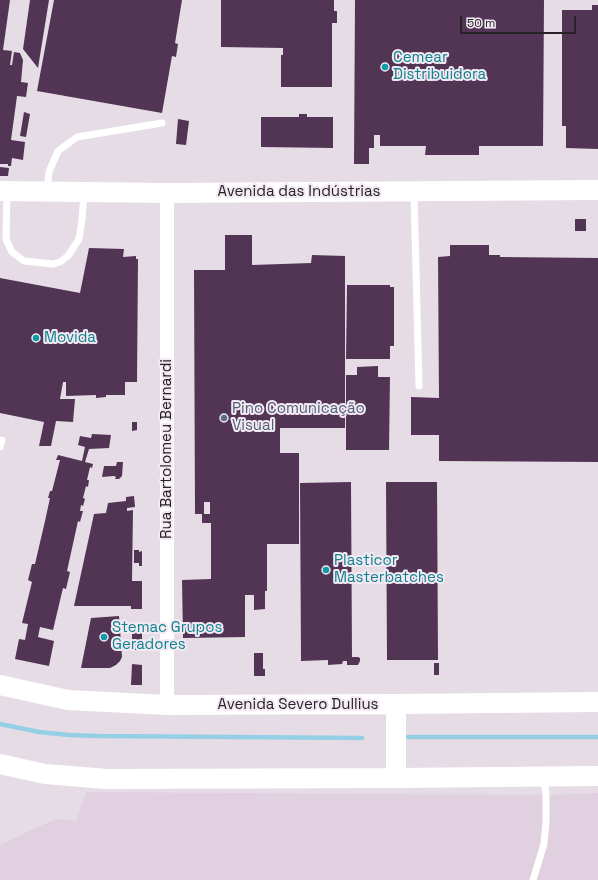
<!DOCTYPE html>
<html>
<head>
<meta charset="utf-8">
<style>
  body { margin:0 }
  #map { position:relative; width:598px; height:880px; overflow:hidden; background:#e6dce5; font-family:"Space Grotesk",sans-serif }
  canvas { display:block }
  .scale { position:absolute; left:460px; top:16px; width:116px; height:18px; box-sizing:border-box; border:2px solid #262226; border-top:0; padding-left:5px; font-size:12px; line-height:14px; white-space:nowrap; color:#262226; -webkit-text-stroke:3px #f3e9f3; paint-order:stroke }
</style>
</head>
<body>
<div id="map">
<canvas width="598" height="880"></canvas>
<div class="scale">50 m</div>
</div>
<script>
const c = document.querySelector('canvas').getContext('2d');
c.lineJoin = 'round';
function fill(path, color) { c.fillStyle = color; c.fill(path, 'evenodd'); }
const toPath = rows => new Path2D(rows.map(r => 'M' + r).join(''));
function stroke(path, color, width, dash) { c.strokeStyle = color; c.lineWidth = width; c.lineCap = dash ? 'butt' : 'round'; c.setLineDash(dash || []); c.stroke(path); }
function write(font, color, halo, rows, align = 'center') {
  c.font = font + ' "Space Grotesk",sans-serif'; c.lineWidth = 4; c.setLineDash([]); c.textBaseline = 'middle'; c.strokeStyle = halo; c.fillStyle = color; for (const [text, x, y, turn = 0] of rows) {
    c.save(); c.translate(x, y); c.rotate((+turn || 0) * Math.PI / 180); c.textAlign = isNaN(turn) ? turn : align; if (halo) c.strokeText(text, 0, 0); c.fillText(text, 0, 0); c.restore();
  }
}
const built = toPath([
  [86,792,546,795,598,793,598,880,0,880,0,845,27,832,56,819,76,821]
]);
const stream = toPath([
  [0,724,39,732,69,735,99,736,362,738],
  [408,737,598,737]
]);
const building = toPath([
  [0,0,10,0,3,50,12,51,10,65,12,65,14,52,20,53,23,60,21,82,28,83,26,97,17,96,11,140,25,142,23,160,12,158,11,166,8,166,8,164,0,164],
  [30,0,49,0,38,68,23,49],
  [54,0,182,0,175,43,178,44,176,57,172,56,162,113,37,91],
  [221,0,334,0,334,11,337,11,337,23,332,23,332,87,281,87,281,55,283,55,283,48,221,47],
  [355,0,544,0,543,146,479,146,479,155,425,155,426,146,380,146,380,135,374,135,374,148,369,148,369,164,354,164],
  [592,5,598,5,598,149,566,148,566,126,562,126,562,10,592,10],
  [24,112,30,114,26,137,20,136],
  [299,114,307,114,307,117,333,117,333,148,261,147,261,117,299,117],
  [178,119,189,121,186,145,176,144],
  [0,167,9,168,8,176,0,176],
  [575,219,586,219,586,231,575,231],
  [225,235,252,235,252,265,311,263,312,255,345,256,345,428,280,428,280,453,299,453,299,544,267,544,267,591,265,591,265,609,254,610,254,595,245,595,245,637,183,638,182,580,211,579,211,523,202,523,202,514,195,514,194,270,225,270],
  [204,502,210,502,210,514,204,514],
  [450,245,489,245,489,255,500,255,500,257,598,258,598,462,439,461,439,435,411,435,411,397,439,398,438,257,450,256],
  [89,248,124,249,123,257,136,256,136,259,138,259,137,382,125,382,125,395,106,395,106,397,96,398,96,395,66,396,66,382,63,382,60,399,75,399,73,422,56,421,51,446,39,446,44,422,0,413,0,278,80,293],
  [347,285,390,285,390,287,394,287,394,346,390,346,390,359,346,359],
  [378,366,378,377,390,377,389,450,346,450,346,375,357,375,357,367],
  [132,422,137,422,137,430,132,431],
  [92,434,111,435,109,448,89,449,85,462,93,464,92,468,90,467,87,480,89,480,88,487,86,486,83,498,85,499,83,506,81,505,80,511,83,511,80,522,78,521,67,571,70,572,66,589,63,588,53,630,40,627,38,637,54,641,49,666,15,659,19,639,25,640,28,624,22,623,32,582,28,580,32,564,35,564,45,521,50,498,48,498,50,491,52,491,60,460,56,460,58,455,82,461,85,447,78,445,80,436,91,438],
  [117,462,123,462,122,476,119,479,115,479,116,477,114,476,102,477,104,466,116,466],
  [351,482,352,657,358,657,360,658,360,661,358,665,347,665,347,661,343,661,342,664,328,665,328,660,301,661,300,483],
  [386,482,437,482,438,660,387,660],
  [134,496,135,507,127,508,127,511,133,510,132,581,142,581,142,609,131,609,131,606,74,606,94,514,106,513,108,503,126,501,126,497],
  [134,550,139,550,139,552,142,551,142,566,139,566,139,563,134,563],
  [119,616,122,657,120,661,116,665,110,668,81,668,91,618],
  [132,630,142,630,142,650,132,650],
  [254,653,263,653,263,669,265,669,265,676,254,676],
  [434,663,439,663,439,675,434,675],
  [132,664,142,665,142,685,131,685]
]);
const lane = toPath([
  [7,191,6,239,12,252,24,261,53,264,60,262,68,256,79,239,82,220,84,193],
  [47,191,49,172,58,151,77,137,162,123],
  [414,192,419,386],
  [0,447,2,440],
  [533,880,544,844,546,822,546,795,544,777]
]);
const street = toPath([
  [167,705,167,193]
]);
const secondary = toPath([
  [0,191,167,193,598,190],
  [0,685,68,700,167,705,396,704,598,702],
  [0,764,45,774,107,779,396,778,598,776],
  [396,778,396,704]
]);
const markers = [
  [385,67,4,"#0f9aa8"],
  [36,338,4,"#0f9aa8"],
  [224,418,4,"#5c6f8a"],
  [326,570,4,"#0f9aa8"],
  [104,637,4,"#0f9aa8"]
];
const cultureNames = [
  ["Cemear",393,58],
  ["Distribuidora",393,75],
  ["Movida",44,338],
  ["Plasticor",334,561],
  ["Masterbatches",334,578],
  ["Stemac Grupos",112,628],
  ["Geradores",112,645]
];
const streetNames = [
  ["Avenida das Indústrias",299,192],
  ["Rua Bartolomeu Bernardi",167,449,-90],
  ["Avenida Severo Dullius",298,705]
];
const serviceNames = [
  ["Pino Comunicação",232,409],
  ["Visual",232,426]
];
fill(built, '#e1d1e0');
stroke(stream, '#95cfe6', 4.5);
fill(building, '#523455');
stroke(lane, '#fff', 7);
stroke(street, '#fff', 14);
stroke(secondary, '#fff', 20);
for (const [x, y, r, color] of markers) { const dot = new Path2D(); dot.arc(x, y, r, 0, 2 * Math.PI); c.fillStyle = color; c.fill(dot); stroke(dot, '#f3e9f3', 1.5); }
write('15px', '#0d838f', '#f3e9f3', cultureNames, 'left');
write('15px', '#262226', '#f3e9f3', streetNames);
write('15px', '#4e5e75', '#f3e9f3', serviceNames, 'left');
</script>
</body>
</html>
